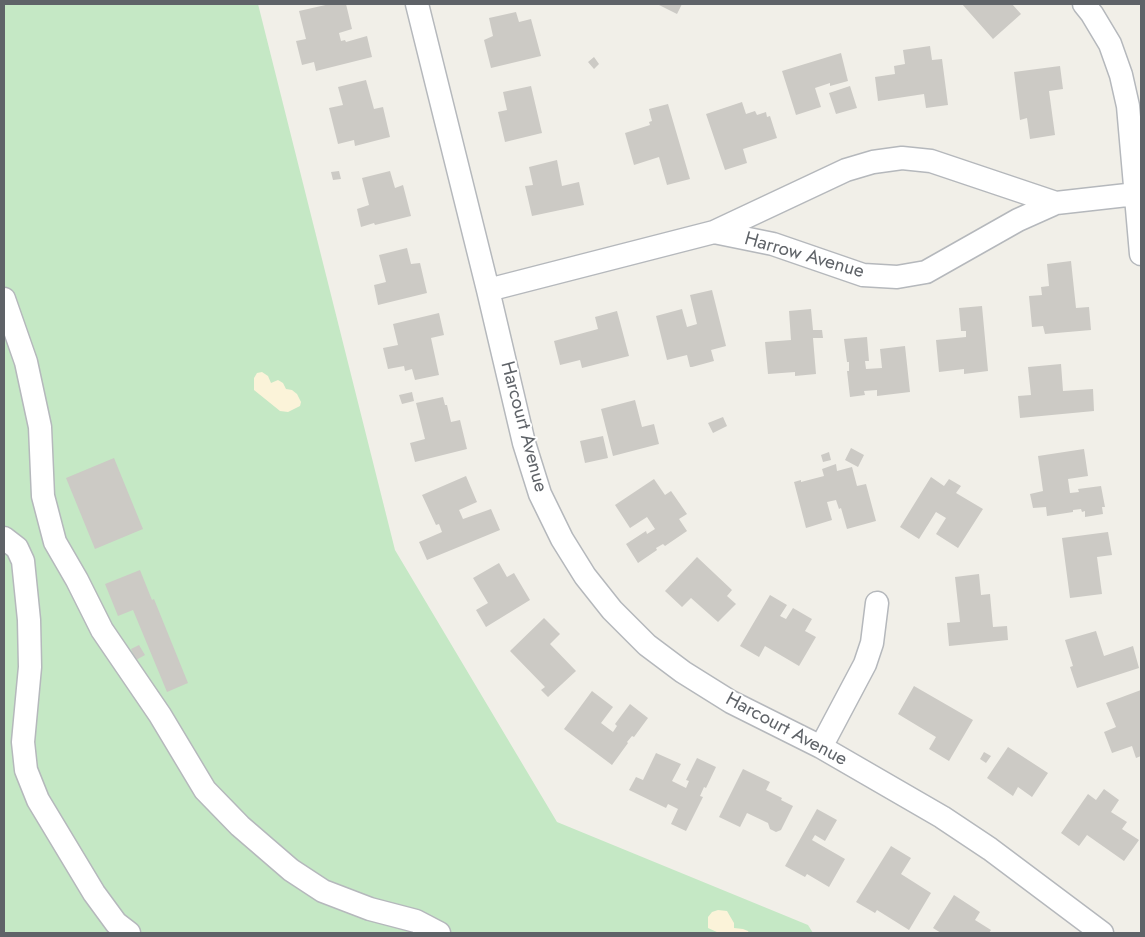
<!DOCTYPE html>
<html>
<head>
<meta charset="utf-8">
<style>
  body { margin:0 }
  #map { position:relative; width:1145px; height:937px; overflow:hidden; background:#f1efe8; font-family:Jost,sans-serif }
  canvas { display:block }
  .frame { position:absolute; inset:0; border:5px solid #5f6368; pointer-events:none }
</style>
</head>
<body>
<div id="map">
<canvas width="1145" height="937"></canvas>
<div class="frame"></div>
</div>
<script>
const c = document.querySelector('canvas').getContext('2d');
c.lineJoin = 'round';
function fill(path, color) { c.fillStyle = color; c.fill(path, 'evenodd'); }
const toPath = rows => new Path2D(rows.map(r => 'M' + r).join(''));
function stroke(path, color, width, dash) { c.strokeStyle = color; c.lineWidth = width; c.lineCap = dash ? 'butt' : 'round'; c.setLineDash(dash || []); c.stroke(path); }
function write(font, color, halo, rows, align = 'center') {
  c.font = font + ' Jost,sans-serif'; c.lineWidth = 4; c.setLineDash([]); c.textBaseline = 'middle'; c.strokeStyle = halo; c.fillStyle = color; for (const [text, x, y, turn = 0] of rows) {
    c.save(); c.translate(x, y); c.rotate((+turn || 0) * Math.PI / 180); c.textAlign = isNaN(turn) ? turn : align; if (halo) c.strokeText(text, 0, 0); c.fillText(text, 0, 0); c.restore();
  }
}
const green = toPath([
  [4,4,258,4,395,550,557,822,808,925,813,933,4,933]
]);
const sand = toPath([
  [262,372,268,376,271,383,278,380,283,383,286,389,292,390,297,394,301,402,300,406,288,412,280,411,254,390,254,378,257,373],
  [718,910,727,911,734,923,734,928,743,929,748,931,749,933,719,933,708,928,708,917,712,912]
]);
const building = toPath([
  [330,4,346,4,352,29,339,33,341,41,345,40,346,42,367,36,372,57,316,71,314,62,302,65,296,41,306,39,299,11],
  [657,4,682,4,677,14],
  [962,4,1012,4,1021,14,993,39],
  [516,12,519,22,531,19,541,56,491,68,484,40,493,36,489,18],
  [930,46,932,60,942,59,948,105,926,108,924,94,878,101,875,77,895,74,894,66,905,64,903,50],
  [841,53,848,81,830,86,830,83,815,88,821,107,796,115,782,71],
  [594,57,599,64,594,69,588,62],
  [1060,66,1063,89,1049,91,1055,135,1030,139,1027,118,1020,120,1014,72],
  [366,80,374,109,383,107,390,137,355,146,354,140,338,144,329,108,343,105,338,87],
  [531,86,542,133,505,142,498,112,507,110,503,92],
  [850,86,857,108,836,114,829,93],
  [742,102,746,114,755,111,757,115,766,112,767,117,770,116,777,138,743,149,747,163,725,170,706,114],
  [668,104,690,179,667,185,659,157,634,165,625,133,650,125,649,122,652,121,649,109],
  [557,160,562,186,579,182,584,205,532,216,525,186,533,185,529,167],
  [339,171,341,179,333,180,331,172],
  [390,171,395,188,403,185,411,216,375,225,374,223,361,227,357,209,369,205,362,178],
  [407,248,411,264,420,263,427,293,378,305,374,285,386,282,379,255],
  [1071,261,1076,308,1089,307,1091,330,1045,334,1043,326,1032,327,1029,296,1042,295,1041,287,1049,286,1047,264],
  [712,290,726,346,711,350,714,361,692,367,690,367,687,355,667,360,656,316,682,309,687,327,697,324,690,295],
  [982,306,988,371,964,374,964,369,939,372,936,340,966,337,966,331,961,331,959,308],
  [811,309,813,330,822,330,823,338,813,338,816,374,795,376,795,372,768,374,765,342,791,340,789,311],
  [617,311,629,356,582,368,580,360,560,365,554,341,598,329,595,317],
  [439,313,444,335,431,338,439,375,415,380,412,369,405,371,404,366,388,369,383,348,398,345,393,324],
  [867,337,869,361,865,361,866,369,882,368,880,349,905,346,910,392,877,396,877,390,864,391,865,395,850,397,847,371,849,371,849,362,847,362,844,339],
  [1061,364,1063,391,1093,389,1094,411,1020,418,1018,396,1031,395,1028,367],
  [412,392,414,401,402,404,399,395],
  [443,397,445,405,447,405,451,422,460,420,467,449,415,462,410,443,425,439,416,403],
  [635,400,642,427,654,424,659,444,613,456,601,409],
  [723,417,727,426,713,433,708,423],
  [603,436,608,458,585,463,580,441],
  [851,448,864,455,858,467,845,460],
  [1084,449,1088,476,1068,479,1070,493,1079,492,1078,489,1101,486,1105,507,1102,507,1103,514,1085,517,1085,511,1082,512,1081,509,1073,510,1073,512,1047,516,1046,507,1033,508,1030,494,1043,491,1038,456],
  [829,452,831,460,823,462,821,455],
  [114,458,143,529,95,549,66,478],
  [836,464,837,471,852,467,857,486,866,484,876,521,847,529,841,508,839,509,836,500,827,502,832,520,806,528,794,482,801,480,801,482,824,476,822,469],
  [466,476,477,502,459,510,463,519,491,509,500,530,427,560,419,542,442,532,439,524,436,525,422,495],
  [931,477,944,486,949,479,961,486,956,493,983,509,958,548,936,534,946,518,936,512,919,539,900,527],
  [654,479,665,495,671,491,687,514,679,519,687,531,665,546,663,544,656,548,657,550,638,563,626,544,646,531,647,534,655,529,647,517,630,528,615,505],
  [1108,532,1112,555,1097,557,1102,594,1070,598,1062,538],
  [697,557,732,590,727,596,736,604,718,622,691,598,682,607,665,591],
  [499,563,507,577,514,573,530,600,486,627,476,610,488,603,473,578],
  [140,570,152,600,154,599,188,683,167,692,133,610,118,616,105,584],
  [979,574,981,595,990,594,993,627,1007,626,1008,640,949,646,947,623,960,622,955,577],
  [770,595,787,605,780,616,786,619,793,608,812,619,805,631,816,637,799,666,765,646,759,657,740,646],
  [544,618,560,634,550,644,576,671,548,697,541,690,545,687,510,651],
  [1096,631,1104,656,1133,646,1139,668,1077,688,1070,667,1073,666,1065,640],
  [139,645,145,655,136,660,131,649],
  [914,686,973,720,949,761,929,749,936,737,898,714],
  [1141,690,1141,756,1136,758,1132,746,1112,753,1104,732,1116,727,1106,703],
  [592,691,613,707,601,723,613,732,617,726,615,724,630,704,648,718,634,737,632,736,627,742,628,743,612,765,564,729],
  [1008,747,1048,773,1032,797,1018,787,1013,796,987,778],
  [984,752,991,756,986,763,980,759],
  [656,753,681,764,672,781,686,788,689,781,686,780,697,758,716,767,706,788,704,787,700,796,703,797,686,831,671,824,678,809,668,804,666,808,629,790,636,777,643,780],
  [743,769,770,782,766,790,782,798,781,800,793,806,781,830,776,832,770,829,768,823,747,813,740,827,719,817],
  [1104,789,1119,800,1111,812,1127,822,1122,829,1139,840,1124,861,1087,835,1079,846,1061,833,1088,794,1096,800],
  [817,809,837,820,825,841,815,835,812,840,845,859,829,887,807,874,805,877,785,866],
  [891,846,911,858,901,874,931,893,909,930,877,910,875,913,856,902],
  [954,895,980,912,975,920,991,930,989,933,941,933,933,928]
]);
const minor = toPath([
  [417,4,488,290,524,443,540,494,562,539,585,576,612,610,647,645,683,672,731,702,821,747,942,817,990,849,1102,933],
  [1084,4,1092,14,1110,44,1121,75,1128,106,1141,254],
  [714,232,773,244,863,275,897,277,926,272,1018,220,1056,203,1136,194],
  [488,290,714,232,846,170,873,162,902,158,931,161,1056,203],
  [4,299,26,362,40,427,43,496,55,542,77,580,102,630,160,715,205,790,240,826,291,870,323,891,370,909,416,921,439,933],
  [4,538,17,548,23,561,29,620,30,667,23,742,26,770,38,800,94,893,116,923,129,933],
  [821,747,865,664,872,643,877,603]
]);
const streetNames = [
  ["Harrow Avenue",804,256,16],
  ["Harcourt Avenue",523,427,75],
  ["Harcourt Avenue",786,730,28]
];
fill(green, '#c5e8c5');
fill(sand, '#fbf3d9');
fill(building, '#cccac5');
stroke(minor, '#b5b8bc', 25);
stroke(minor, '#fff', 22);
write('19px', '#5f6368', '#fff', streetNames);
</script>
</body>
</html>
